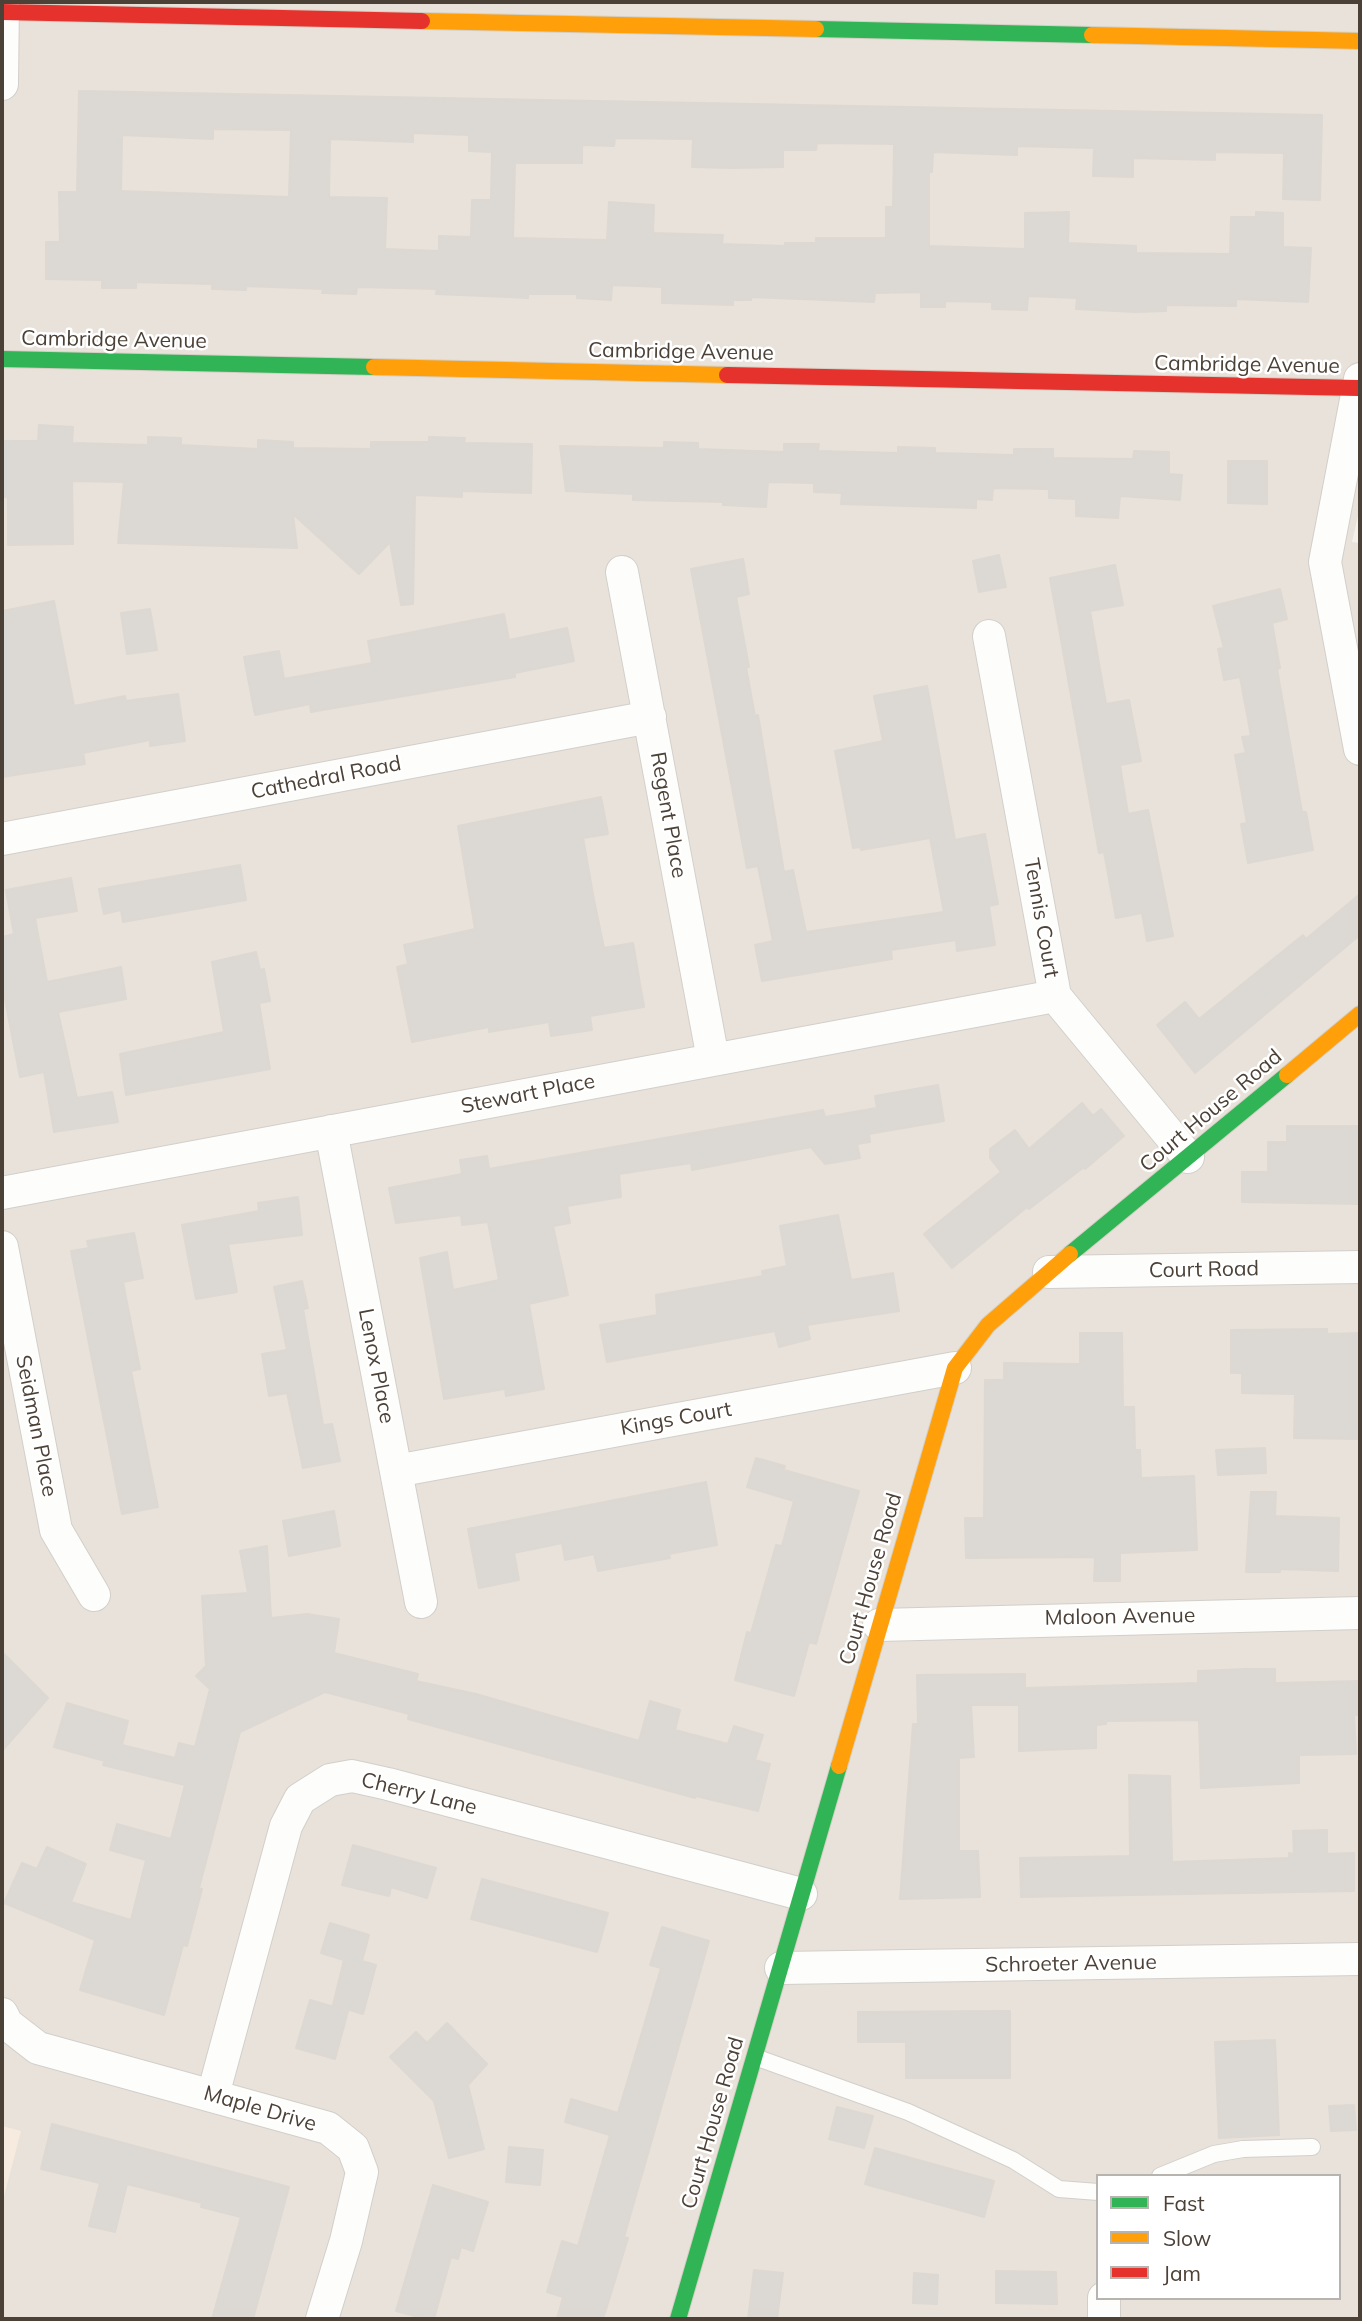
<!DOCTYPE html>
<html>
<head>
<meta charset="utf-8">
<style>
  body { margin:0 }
  #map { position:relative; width:1362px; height:2321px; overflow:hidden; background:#f4f1ed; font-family:Mulish,sans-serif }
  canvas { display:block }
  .frame { position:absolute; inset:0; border:4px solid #4c4137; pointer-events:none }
  .legend { position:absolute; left:1096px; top:2174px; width:245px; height:126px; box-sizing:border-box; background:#fff; border:2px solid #b7b3af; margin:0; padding:9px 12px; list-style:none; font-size:21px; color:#4c4137 }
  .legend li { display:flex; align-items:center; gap:14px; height:35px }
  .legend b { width:35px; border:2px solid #b7b3af }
</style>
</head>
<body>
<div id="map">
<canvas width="1362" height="2321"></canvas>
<div class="frame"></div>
<ul class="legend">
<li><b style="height:9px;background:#30b455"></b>Fast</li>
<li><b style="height:9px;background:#ff9f0a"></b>Slow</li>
<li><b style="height:9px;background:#e5322d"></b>Jam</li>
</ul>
</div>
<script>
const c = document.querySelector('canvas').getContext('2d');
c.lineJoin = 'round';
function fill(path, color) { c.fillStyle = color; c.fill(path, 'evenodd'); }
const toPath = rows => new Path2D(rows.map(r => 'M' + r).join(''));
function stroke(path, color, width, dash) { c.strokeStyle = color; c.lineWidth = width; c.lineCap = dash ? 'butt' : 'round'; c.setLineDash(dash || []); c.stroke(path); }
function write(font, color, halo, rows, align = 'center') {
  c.font = font + ' Mulish,sans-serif'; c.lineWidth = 5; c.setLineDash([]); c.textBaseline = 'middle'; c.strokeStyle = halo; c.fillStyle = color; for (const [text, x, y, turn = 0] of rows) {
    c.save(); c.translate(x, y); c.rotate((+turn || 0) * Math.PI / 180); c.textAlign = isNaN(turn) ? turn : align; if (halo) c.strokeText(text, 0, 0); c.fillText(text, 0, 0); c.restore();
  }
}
const residential = toPath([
  [2,2,1360,2,1360,507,1352,542,1360,543,1360,2319,2,2319],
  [1098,2176,1339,2176,1339,2298,1098,2298]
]);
const commercial = toPath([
  [2,2126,21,2131,2,2204]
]);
const building = toPath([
  [79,91,1322,115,1320,200,1283,199,1284,153,1215,152,1215,160,1133,158,1133,177,1093,176,1094,148,1017,146,1017,155,933,152,932,172,929,172,929,246,1025,249,1025,213,1069,212,1068,243,1136,246,1136,253,1230,254,1231,217,1256,217,1256,212,1283,213,1283,247,1311,248,1308,302,1236,299,1236,306,1166,305,1166,311,1135,312,1076,309,1077,298,1028,296,1027,310,992,309,992,302,945,301,945,307,921,307,921,292,875,293,874,302,751,297,751,300,733,300,733,305,662,303,662,287,612,285,611,300,577,298,577,294,528,294,528,298,509,297,436,294,437,289,357,287,356,294,322,293,323,289,246,286,246,290,212,289,212,284,136,282,136,288,102,288,102,280,46,279,46,242,60,242,59,192,77,192,79,91],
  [213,129,291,130,289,197,121,191,122,135,213,139,213,129],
  [413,133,469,135,469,151,492,152,491,200,472,200,471,237,439,236,439,251,385,249,387,198,329,197,330,139,413,142,413,133],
  [615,138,693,139,692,167,732,168,783,167,783,150,816,150,817,143,894,144,893,207,886,207,886,238,816,238,816,243,785,243,785,246,722,244,723,235,653,233,654,205,609,202,607,240,513,238,515,163,582,163,582,145,614,146,615,138],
  [39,425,73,427,72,443,148,445,148,437,181,438,181,445,258,449,258,440,293,442,293,448,371,449,371,442,429,442,429,437,465,438,464,443,532,444,531,493,462,491,462,497,415,495,413,604,401,605,390,542,359,574,293,514,297,548,118,543,124,482,72,481,73,544,8,545,8,497,2,497,2,441,38,441,39,425],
  [664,442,698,443,698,449,784,452,784,444,819,444,818,451,898,453,898,447,935,448,935,453,1014,455,1014,449,1053,449,1053,458,1133,459,1134,451,1169,452,1169,474,1182,475,1180,500,1120,496,1118,518,1076,516,1076,499,1049,498,1049,489,993,488,992,500,976,499,976,508,841,504,842,493,814,492,814,483,768,482,766,507,723,505,723,502,633,500,633,494,566,491,560,446,664,448,664,442],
  [1228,461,1267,461,1267,504,1228,503,1228,461],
  [999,555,1006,587,979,592,973,561,999,555],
  [743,559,749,594,736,597,749,667,746,667,755,716,758,715,784,872,793,870,806,932,944,912,930,838,861,850,860,847,853,848,835,751,883,741,874,696,927,686,955,840,985,834,998,904,989,906,995,945,957,951,956,940,891,950,892,959,762,981,755,945,773,941,758,866,747,868,691,569,743,559],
  [1115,565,1123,605,1090,611,1106,704,1129,700,1141,761,1120,765,1128,814,1148,810,1173,936,1147,941,1142,913,1116,918,1104,852,1099,853,1050,578,1115,565],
  [1280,589,1287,619,1272,623,1280,668,1277,669,1302,812,1306,812,1313,850,1248,863,1241,824,1247,823,1235,755,1246,753,1242,737,1251,736,1240,677,1224,680,1218,649,1224,648,1213,606,1280,589],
  [54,601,74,706,125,696,126,701,178,694,185,741,150,746,150,740,83,753,85,764,2,777,2,611,54,601],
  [150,609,157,650,127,654,121,613,150,609],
  [504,614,509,640,567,628,574,661,515,673,515,677,311,712,310,704,255,715,244,657,279,651,284,679,372,663,368,641,504,614],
  [601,797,608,834,583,838,594,900,604,948,633,943,644,1007,590,1016,592,1030,551,1036,549,1022,489,1032,489,1027,412,1042,397,967,408,964,404,945,475,929,458,826,601,797],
  [240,865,246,900,123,922,121,910,104,914,99,889,240,865],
  [71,878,77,911,35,918,47,982,121,967,126,999,58,1012,77,1098,112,1092,118,1122,54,1132,44,1072,20,1077,2,984,2,937,14,934,6,890,71,878],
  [1360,894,1360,935,1195,1073,1157,1025,1185,1002,1199,1019,1303,935,1306,939,1360,894],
  [256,952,260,970,264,969,270,1001,259,1003,270,1069,126,1095,120,1054,224,1032,212,962,256,952],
  [938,1085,944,1121,869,1134,870,1142,857,1144,860,1158,825,1164,811,1147,692,1170,691,1163,619,1174,621,1197,567,1206,570,1223,553,1226,568,1295,529,1304,544,1389,506,1396,505,1389,444,1399,420,1258,447,1252,453,1290,499,1280,488,1222,462,1225,461,1215,396,1223,389,1188,462,1174,460,1160,487,1156,489,1169,823,1110,825,1117,877,1108,875,1096,938,1085],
  [1082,1103,1093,1116,1101,1109,1124,1136,1085,1169,1084,1167,1029,1209,1027,1207,952,1268,924,1234,1001,1172,990,1158,990,1149,1015,1130,1029,1149,1082,1103],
  [1287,1126,1360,1126,1360,1204,1242,1202,1242,1172,1268,1172,1268,1142,1287,1142,1287,1126],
  [298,1197,302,1235,228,1244,237,1292,196,1299,182,1225,259,1211,258,1203,298,1197],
  [838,1215,851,1280,893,1273,899,1311,807,1325,810,1339,779,1347,775,1331,607,1362,600,1325,657,1315,656,1295,763,1276,762,1271,787,1266,780,1226,838,1215],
  [134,1233,143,1278,123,1282,140,1369,131,1371,158,1507,122,1514,71,1251,89,1248,87,1241,134,1233],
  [302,1281,308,1308,303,1309,323,1425,332,1424,340,1461,303,1468,287,1393,269,1396,262,1354,287,1350,274,1287,302,1281],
  [1327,1329,1327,1334,1360,1333,1360,1439,1294,1438,1295,1394,1242,1393,1242,1373,1231,1373,1231,1330,1327,1329],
  [1080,1333,1122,1333,1123,1407,1134,1407,1135,1450,1140,1450,1141,1478,1194,1476,1197,1550,1120,1553,1120,1581,1094,1581,1095,1557,966,1558,965,1518,984,1518,985,1380,1004,1380,1004,1363,1080,1364,1080,1333],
  [1265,1448,1266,1473,1218,1475,1216,1450,1265,1448],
  [756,1458,785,1466,784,1470,859,1491,816,1644,809,1642,794,1696,735,1680,747,1632,751,1633,776,1545,782,1546,794,1501,747,1487,756,1458],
  [706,1482,717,1545,669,1554,670,1558,598,1571,594,1554,565,1560,562,1543,514,1553,519,1580,479,1588,468,1529,706,1482],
  [1251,1492,1276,1492,1275,1516,1339,1518,1338,1571,1280,1569,1280,1572,1246,1572,1251,1492],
  [334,1511,340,1546,289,1556,283,1521,334,1511],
  [267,1546,271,1618,307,1614,339,1619,334,1653,418,1674,416,1681,476,1694,639,1741,650,1701,680,1710,675,1730,728,1744,734,1726,763,1735,755,1760,770,1764,758,1811,696,1796,695,1798,408,1719,409,1714,325,1692,240,1732,199,1888,202,1889,187,1946,183,1945,164,2015,80,1990,95,1940,4,1903,22,1863,37,1869,47,1847,86,1864,71,1902,131,1920,146,1860,110,1850,117,1824,171,1839,185,1785,103,1765,105,1761,54,1747,67,1703,128,1721,122,1745,175,1758,179,1743,195,1747,210,1689,196,1676,206,1666,202,1596,248,1593,240,1551,267,1546],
  [2,1652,48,1698,2,1751,2,1652],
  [1246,1669,1275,1669,1275,1683,1360,1681,1360,1715,1354,1715,1356,1754,1299,1755,1299,1783,1201,1788,1199,1720,1106,1721,1106,1724,1096,1725,1096,1748,1019,1751,1019,1705,971,1705,974,1757,959,1758,959,1851,978,1851,980,1897,900,1899,913,1724,918,1724,917,1675,1025,1674,1025,1688,1198,1683,1198,1671,1246,1669],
  [1129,1775,1170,1776,1172,1862,1289,1858,1289,1853,1294,1854,1293,1831,1327,1830,1327,1854,1354,1853,1354,1891,1021,1897,1020,1858,1130,1856,1129,1775],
  [353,1845,436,1868,427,1898,391,1887,389,1896,342,1885,353,1845],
  [482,1879,608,1913,597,1952,471,1919,482,1879],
  [330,1923,369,1935,362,1961,376,1965,363,2014,333,2005,344,1960,321,1953,330,1923],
  [662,1927,709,1941,624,2237,628,2238,603,2319,557,2319,563,2297,547,2292,562,2241,578,2246,610,2135,565,2122,571,2099,618,2113,661,1968,650,1965,662,1927],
  [310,2000,348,2011,335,2059,296,2048,310,2000],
  [1010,2011,1010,2078,906,2078,906,2042,858,2042,858,2012,1010,2011],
  [447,2023,487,2064,468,2085,484,2149,449,2158,434,2101,390,2057,416,2032,427,2043,447,2023],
  [1275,2040,1279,2135,1219,2138,1215,2042,1275,2040],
  [1354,2105,1356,2130,1331,2131,1329,2106,1354,2105],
  [837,2107,873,2116,864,2148,829,2139,837,2107],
  [52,2124,289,2187,253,2319,212,2319,241,2217,201,2207,202,2203,127,2184,115,2232,89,2226,100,2183,41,2169,52,2124],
  [509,2147,543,2150,540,2185,506,2182,509,2147],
  [875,2148,994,2181,984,2217,865,2184,875,2148],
  [433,2185,488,2202,473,2251,461,2247,458,2259,451,2257,434,2319,426,2319,396,2311,433,2185],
  [754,2270,783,2273,777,2319,748,2319,754,2270],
  [996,2271,1056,2272,1057,2304,996,2303,996,2271],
  [914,2273,938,2275,937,2304,913,2303,914,2273]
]);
const lane = toPath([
  [755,2057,908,2112,1013,2160,1059,2189,1098,2192],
  [1160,2176,1214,2154,1243,2149,1312,2147]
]);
const street = toPath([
  [2,84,3,2],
  [1360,379,1325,562,1360,749],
  [622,572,713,1059],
  [989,636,1055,996,1188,1157],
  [2,839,650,717],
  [331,1131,421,1602],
  [2,1193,1055,996],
  [2,1247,56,1530,94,1595],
  [1049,1272,1360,1267],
  [396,1471,955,1368],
  [879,1625,1360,1613],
  [781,1968,1360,1959],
  [2,2014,7,2024,38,2048,328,2128,353,2148,362,2172,346,2241,322,2319],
  [213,2095,286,1826,300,1799,330,1780,352,1776,388,1784,801,1894],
  [1104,2319,1104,2298]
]);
const fast = toPath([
  [816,29,1092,35],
  [2,359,374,367],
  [1070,1254,1287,1075],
  [678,2319,839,1766]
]);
const slow = toPath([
  [422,21,816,29],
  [1092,35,1360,41],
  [374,367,727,375],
  [1287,1075,1360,1014],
  [839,1766,955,1368,988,1325,1070,1254]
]);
const jam = toPath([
  [2,12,422,21],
  [727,375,1358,388]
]);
const streetNames = [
  ["Cambridge Avenue",114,340,1],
  ["Cambridge Avenue",681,352,1],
  ["Cambridge Avenue",1247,365,1],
  ["Cathedral Road",326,778,-11],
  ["Regent Place",668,815,80],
  ["Tennis Court",1041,918,80],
  ["Stewart Place",528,1094,-11],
  ["Court House Road",1211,1111,-40],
  ["Court Road",1204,1270,-1],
  ["Lenox Place",376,1366,79],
  ["Kings Court",676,1419,-10],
  ["Seidman Place",36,1426,79],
  ["Court House Road",871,1579,-74],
  ["Maloon Avenue",1120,1617,-1],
  ["Cherry Lane",419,1794,14],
  ["Schroeter Avenue",1071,1964,-1],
  ["Maple Drive",260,2109,16],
  ["Court House Road",713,2123,-74]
];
fill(residential, '#e8e2da');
fill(commercial, '#f7ebdf');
fill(building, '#dcd8d3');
stroke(building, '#ddd8d2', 2);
stroke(lane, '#d2cfca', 18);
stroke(street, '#d2cfca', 34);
stroke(fast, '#d5cfc4', 18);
stroke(slow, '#d5cfc4', 18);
stroke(jam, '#d5cfc4', 18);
stroke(lane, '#fdfdfc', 16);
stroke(street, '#fdfdfc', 32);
stroke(fast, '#30b455', 16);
stroke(slow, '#ff9f0a', 16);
stroke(jam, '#e5322d', 16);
write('21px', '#4c4137', '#fff', streetNames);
</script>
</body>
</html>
